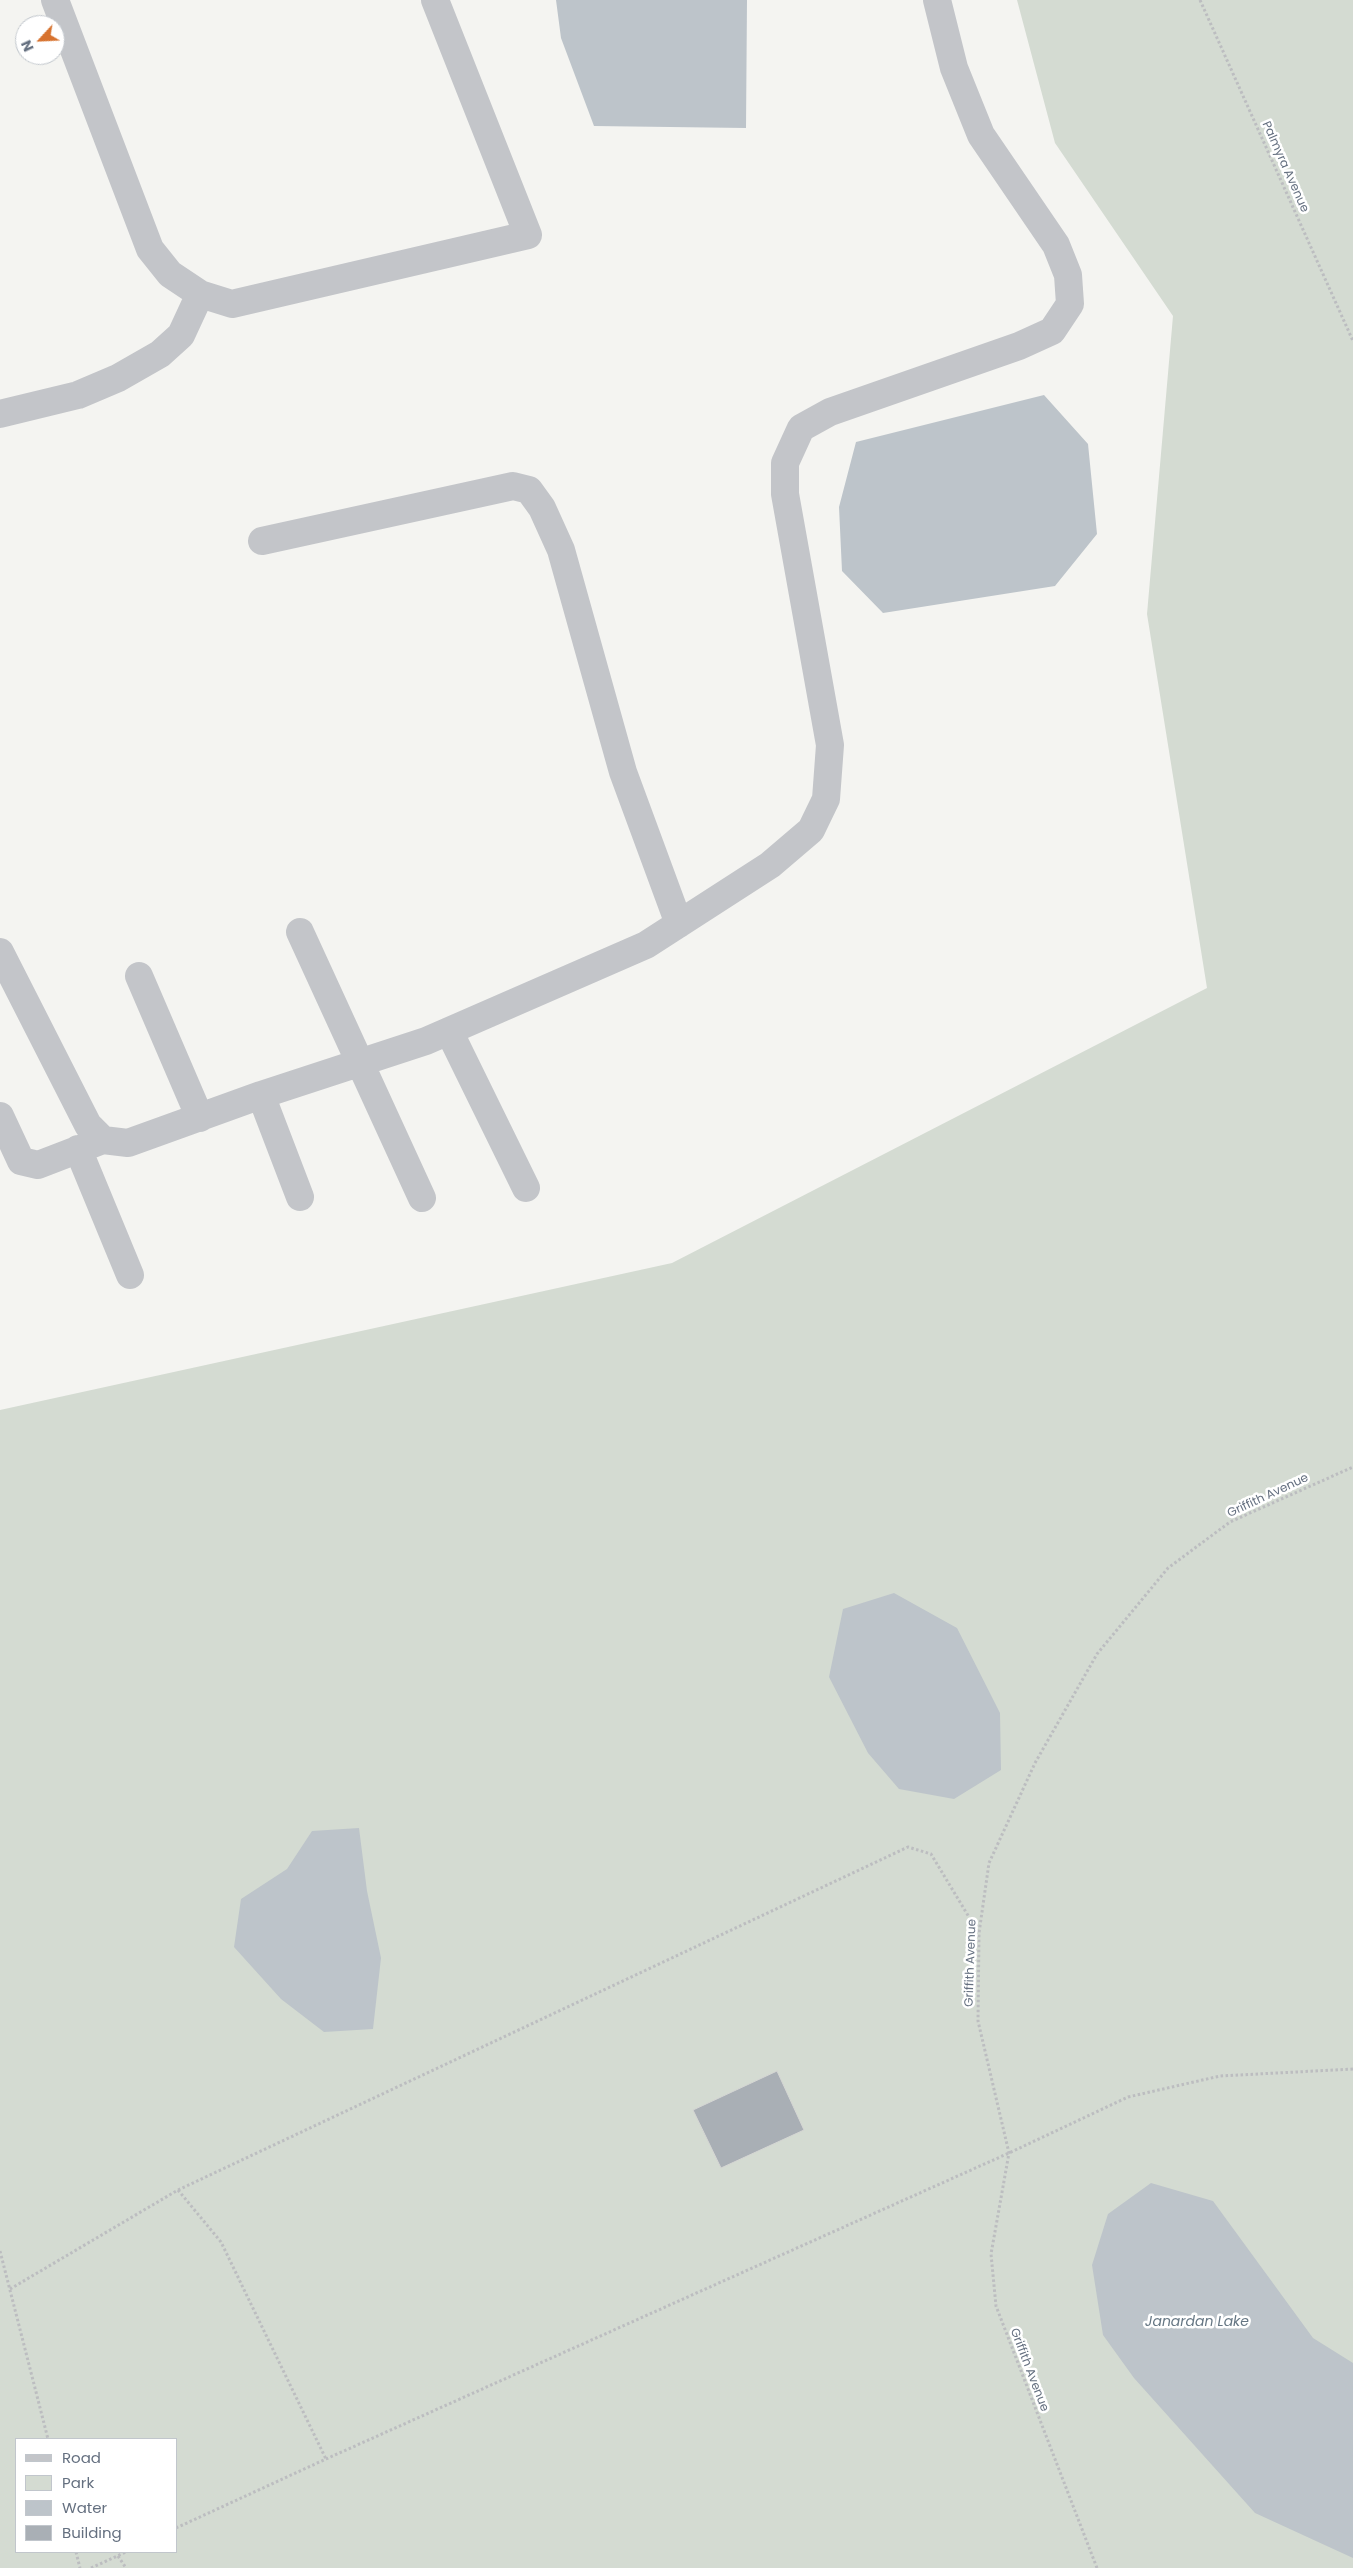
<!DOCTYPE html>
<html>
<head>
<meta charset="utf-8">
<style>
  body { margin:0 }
  #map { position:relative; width:1353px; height:2568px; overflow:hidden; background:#f4f4f1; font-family:Poppins,sans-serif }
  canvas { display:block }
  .legend { position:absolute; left:15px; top:2438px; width:162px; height:115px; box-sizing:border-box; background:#fff; border:1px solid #c1c6cc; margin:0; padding:6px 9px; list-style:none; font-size:15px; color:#657080 }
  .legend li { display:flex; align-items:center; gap:10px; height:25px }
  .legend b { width:25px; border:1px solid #c1c6cc }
  .north { position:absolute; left:15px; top:15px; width:50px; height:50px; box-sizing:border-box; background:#fff; border:1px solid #c1c6cc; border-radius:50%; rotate:245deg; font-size:14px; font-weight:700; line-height:20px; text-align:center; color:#657080 }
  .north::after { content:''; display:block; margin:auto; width:18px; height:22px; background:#d7722e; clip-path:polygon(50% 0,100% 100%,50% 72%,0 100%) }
</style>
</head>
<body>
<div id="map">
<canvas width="1353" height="2568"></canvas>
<ul class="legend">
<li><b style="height:6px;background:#c3c5c9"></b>Road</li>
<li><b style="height:14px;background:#d4dbd2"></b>Park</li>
<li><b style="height:14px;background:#bdc4ca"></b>Water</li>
<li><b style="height:14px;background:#a9afb5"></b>Building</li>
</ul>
<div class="north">N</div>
</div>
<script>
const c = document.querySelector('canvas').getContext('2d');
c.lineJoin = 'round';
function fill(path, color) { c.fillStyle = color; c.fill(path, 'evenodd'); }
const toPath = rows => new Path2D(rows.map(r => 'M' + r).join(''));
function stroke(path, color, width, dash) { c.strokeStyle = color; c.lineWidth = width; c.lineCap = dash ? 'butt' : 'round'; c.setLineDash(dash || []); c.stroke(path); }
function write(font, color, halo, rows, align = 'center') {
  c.font = font + ' Poppins,sans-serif'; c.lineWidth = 5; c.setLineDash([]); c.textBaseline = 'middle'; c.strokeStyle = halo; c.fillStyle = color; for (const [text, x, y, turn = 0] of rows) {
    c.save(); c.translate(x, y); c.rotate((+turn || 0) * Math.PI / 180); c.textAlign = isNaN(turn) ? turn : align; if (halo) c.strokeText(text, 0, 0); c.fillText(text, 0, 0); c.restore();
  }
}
const green = toPath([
  [1017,0,1353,0,1353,2568,0,2568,0,1410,672,1263,1207,988,1147,614,1173,316,1055,143],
  [16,2439,176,2439,176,2552,16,2552]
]);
const water = toPath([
  [556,0,747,0,746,128,594,126,561,38],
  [1044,395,1088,444,1097,534,1055,586,883,613,842,571,839,507,856,442],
  [894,1593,957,1628,1000,1713,1001,1770,954,1799,899,1789,868,1753,829,1677,843,1609],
  [359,1828,367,1891,381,1958,373,2029,324,2032,281,1999,234,1947,241,1899,287,1869,312,1831],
  [1151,2183,1213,2201,1313,2338,1353,2363,1353,2558,1255,2513,1134,2378,1103,2335,1092,2265,1108,2214]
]);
const building = toPath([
  [777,2071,804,2130,721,2168,693,2110,777,2071]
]);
const path = toPath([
  [1200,0,1353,341],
  [178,2190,221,2242,326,2459],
  [0,2251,48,2439],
  [10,2289,178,2190,908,1847,931,1854,978,1932],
  [176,2528,326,2459,1009,2153,1128,2097,1220,2076,1353,2069],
  [76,2552,80,2568],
  [118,2556,126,2568],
  [91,2568,126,2552],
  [1097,2568,996,2306,991,2254,1009,2153,978,2021,979,1933,989,1863,1035,1763,1097,1654,1168,1568,1230,1522,1353,1467]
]);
const minor = toPath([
  [55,0,150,249,170,274,200,294,232,304,528,235,435,0],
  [0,414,78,395,118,378,160,354,181,335,200,294],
  [262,541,513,486,529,490,542,508,561,550,623,772,679,924],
  [300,932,422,1198],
  [0,952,88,1125,103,1140,128,1143,261,1095,426,1041,646,945,770,865,811,830,826,799,830,745,785,494,785,463,801,428,830,412,1019,346,1052,331,1070,304,1068,275,1056,245,981,135,954,68,937,0],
  [139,976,200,1118],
  [449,1031,526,1188],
  [261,1095,300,1197],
  [0,1116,21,1161,38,1165,103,1140],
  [78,1149,130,1275]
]);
const streetNames = [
  ["Palmyra Avenue",1285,167,66],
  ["Griffith Avenue",1268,1496,-25],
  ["Griffith Avenue",971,1963,-88],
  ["Griffith Avenue",1029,2370,69]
];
const waterNames = [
  ["Janardan Lake",1197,2322]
];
fill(green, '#d4dbd2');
fill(water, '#bdc4ca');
fill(building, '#a9afb5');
stroke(building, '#d5d6d4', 1);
stroke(path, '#bcbdc0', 3, [2.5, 2.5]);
stroke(minor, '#c3c5c9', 28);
write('12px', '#657080', '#fff', streetNames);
write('italic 14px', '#667784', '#fff', waterNames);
</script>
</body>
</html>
